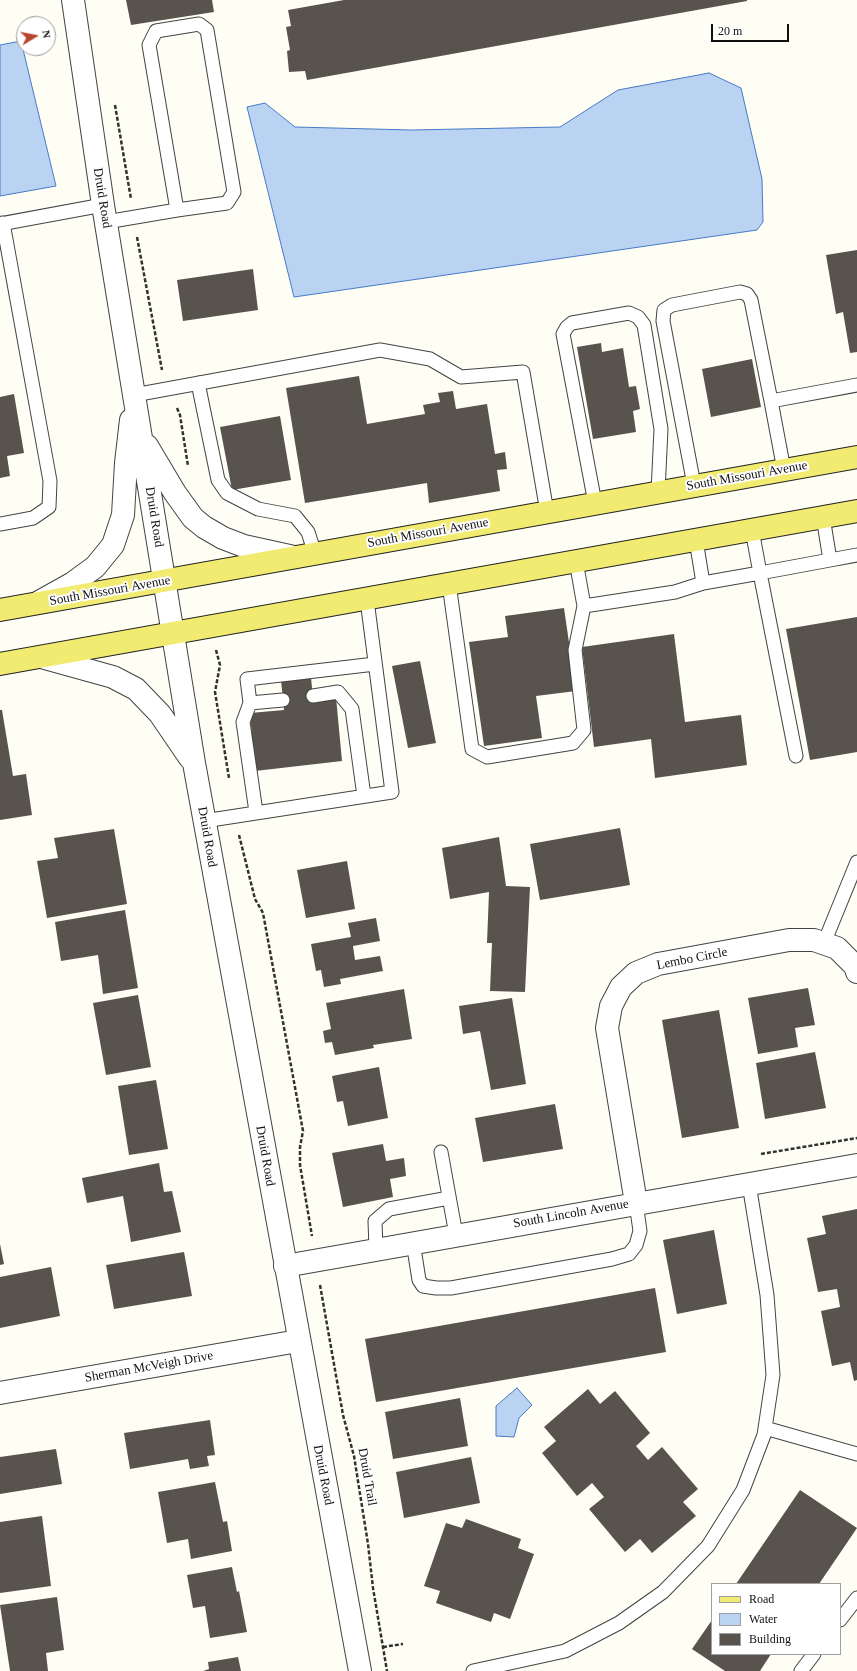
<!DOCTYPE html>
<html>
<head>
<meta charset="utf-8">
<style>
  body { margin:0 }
  #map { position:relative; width:857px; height:1671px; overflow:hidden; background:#fefef4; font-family:"Times New Roman",serif }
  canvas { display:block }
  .legend { position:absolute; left:711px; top:1583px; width:130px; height:72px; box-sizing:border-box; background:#fff; border:1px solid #9f9f9f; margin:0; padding:5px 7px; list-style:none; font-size:12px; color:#101010 }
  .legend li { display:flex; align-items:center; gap:8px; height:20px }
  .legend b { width:20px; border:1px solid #9f9f9f }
  .north { position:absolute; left:16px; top:16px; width:40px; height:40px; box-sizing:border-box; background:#fff; border:1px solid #9f9f9f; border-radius:50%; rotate:80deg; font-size:11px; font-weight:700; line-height:16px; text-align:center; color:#101010 }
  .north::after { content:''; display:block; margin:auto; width:14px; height:18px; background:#b9442f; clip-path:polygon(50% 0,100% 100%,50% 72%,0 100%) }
  .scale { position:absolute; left:711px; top:24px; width:78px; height:18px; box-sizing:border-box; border:2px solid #101010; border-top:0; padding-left:5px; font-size:12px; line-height:14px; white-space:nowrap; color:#101010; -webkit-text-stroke:3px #fff; paint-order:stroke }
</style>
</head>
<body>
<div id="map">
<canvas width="857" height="1671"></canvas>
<ul class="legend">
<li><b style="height:5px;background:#f1eb72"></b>Road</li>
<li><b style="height:11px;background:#bbd3f3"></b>Water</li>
<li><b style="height:11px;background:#58544d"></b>Building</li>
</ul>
<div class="north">N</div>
<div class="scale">20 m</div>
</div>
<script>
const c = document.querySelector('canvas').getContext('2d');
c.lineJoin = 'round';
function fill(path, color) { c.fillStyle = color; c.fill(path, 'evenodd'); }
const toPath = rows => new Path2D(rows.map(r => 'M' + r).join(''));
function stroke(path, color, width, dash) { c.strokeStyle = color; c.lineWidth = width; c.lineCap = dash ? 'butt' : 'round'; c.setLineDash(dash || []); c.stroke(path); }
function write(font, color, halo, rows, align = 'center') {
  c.font = font + ' "Times New Roman",serif'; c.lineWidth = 4; c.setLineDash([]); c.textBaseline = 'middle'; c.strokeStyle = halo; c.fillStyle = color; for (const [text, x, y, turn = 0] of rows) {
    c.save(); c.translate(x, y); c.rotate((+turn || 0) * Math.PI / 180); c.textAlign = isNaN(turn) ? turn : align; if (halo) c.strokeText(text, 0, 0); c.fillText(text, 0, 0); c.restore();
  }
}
const water = toPath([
  [21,41,56,186,0,196,0,45,21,41],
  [709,73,741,88,762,179,763,222,757,230,294,297,247,107,265,103,295,127,411,130,560,127,618,90,709,73],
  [517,1388,532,1405,519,1418,514,1437,496,1436,496,1406,517,1388]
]);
const building = toPath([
  [126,0,212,0,214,12,131,25],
  [344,0,747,0,747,1,307,80,305,71,289,72,287,51,290,50,286,27,291,26,288,10],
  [857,250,857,352,850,353,843,312,836,314,826,255],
  [253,269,258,310,183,321,177,280],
  [601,343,602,352,623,348,629,387,636,386,640,409,633,411,636,432,593,439,577,347],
  [752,359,761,407,711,417,702,369],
  [359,376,367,424,425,414,423,405,440,402,438,393,453,391,456,409,487,404,495,454,505,452,507,469,497,470,500,491,429,503,427,483,305,503,286,388],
  [14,394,24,453,7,456,10,476,0,478,0,397],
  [280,416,291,480,232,490,220,427],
  [564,608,576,691,536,696,542,738,484,746,469,642,508,637,505,616],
  [857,617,857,752,810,760,786,629],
  [674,634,685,722,741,715,747,765,655,778,651,739,594,747,582,647],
  [420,661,436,743,408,748,392,666],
  [311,677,313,699,336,697,342,761,255,771,250,713,284,710,281,680],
  [0,710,2,710,13,776,26,774,32,815,0,820],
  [620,828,630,885,540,900,530,844],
  [114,829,127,904,47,918,37,861,58,858,54,838],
  [499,837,506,886,530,887,525,992,490,991,492,943,487,943,489,892,450,899,442,848],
  [347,861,355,909,306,918,297,870],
  [125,910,138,988,103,994,98,955,61,961,55,922],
  [376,918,380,941,353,946,355,960,380,956,383,971,340,979,341,984,324,987,321,970,316,971,311,944,351,937,348,923],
  [808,988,815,1025,795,1028,798,1047,758,1054,748,998],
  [404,989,412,1039,373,1045,374,1048,335,1055,332,1042,325,1043,323,1031,331,1029,326,1003],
  [138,995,151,1067,106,1075,93,1003],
  [512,998,526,1084,491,1090,480,1031,463,1034,459,1006],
  [719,1010,739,1128,682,1138,662,1020],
  [815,1052,826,1108,765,1119,756,1063],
  [379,1067,388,1118,348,1126,343,1101,337,1102,332,1076],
  [156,1080,168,1149,129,1155,118,1086],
  [555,1104,563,1149,483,1162,475,1118],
  [383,1144,386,1161,404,1158,406,1176,390,1179,393,1197,343,1207,332,1153],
  [159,1163,164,1192,172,1191,181,1232,131,1242,123,1196,87,1203,82,1178],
  [857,1209,857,1380,854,1381,850,1362,832,1366,821,1311,840,1307,837,1289,818,1292,807,1238,826,1234,822,1216],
  [714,1230,727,1304,677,1314,663,1240],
  [0,1244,4,1264,0,1265],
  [184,1252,192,1296,114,1309,106,1265],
  [51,1267,60,1316,0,1328,0,1277],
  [655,1288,666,1352,376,1402,365,1339],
  [588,1389,600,1404,615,1391,650,1433,636,1446,648,1460,662,1447,698,1489,683,1502,696,1516,652,1553,640,1539,625,1552,589,1509,604,1497,592,1483,577,1496,542,1453,556,1441,544,1427],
  [460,1398,468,1446,393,1459,385,1412],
  [210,1420,215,1455,207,1456,209,1466,190,1469,188,1459,130,1469,124,1433],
  [56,1449,62,1484,0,1494,0,1457],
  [471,1457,480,1503,404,1518,396,1472],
  [215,1482,223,1522,227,1521,232,1551,191,1559,188,1539,167,1543,158,1492],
  [800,1490,857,1528,819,1584,736,1584],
  [42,1516,51,1586,0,1593,0,1522],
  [466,1519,521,1539,518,1548,534,1554,510,1619,494,1613,491,1622,436,1603,440,1591,424,1586,446,1523,462,1528],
  [232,1567,237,1592,239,1591,247,1632,210,1638,205,1606,193,1608,187,1575],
  [57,1597,64,1650,46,1653,48,1671,10,1671,0,1605],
  [712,1620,712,1654,771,1654,760,1671,725,1671,692,1649],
  [238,1657,241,1671,203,1671,209,1669,208,1662]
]);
const path = toPath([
  [115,105,131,199],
  [137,237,162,370],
  [177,408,180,415,188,466],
  [216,650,220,665,215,692,229,778],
  [239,835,255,899,263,913,303,1131,300,1147,300,1165,312,1236],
  [761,1154,857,1138],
  [320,1285,343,1415,354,1456,368,1544,373,1588,387,1671],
  [383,1647,403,1644]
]);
const service = toPath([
  [106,222,177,210,149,45,156,31,199,24,207,30,234,192,227,203,177,210],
  [0,224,103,205],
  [198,383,218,480,227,493,258,509,295,516,308,532,315,554],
  [134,395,380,350,430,359,461,377,523,372,547,512],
  [771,401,784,470],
  [694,485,663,321,664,310,672,305,740,292,747,294,751,300,771,401,857,385],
  [595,503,563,334,567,327,572,323,629,313,638,317,644,325,661,429,658,492],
  [823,517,830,560,857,555],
  [0,524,33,518,49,507,50,481,3,223],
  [752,530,760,573,830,560],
  [696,540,703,583,760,573,796,756],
  [576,561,584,606,675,592,703,583],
  [449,584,472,749,487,757,573,743,584,730,575,650,584,606],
  [313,696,338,692,352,709,364,796],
  [250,703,247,679,375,664],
  [256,812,243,722,250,703,283,700],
  [204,821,392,792,367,600],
  [824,943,857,862],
  [441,1152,456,1235],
  [413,1242,419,1280,423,1286,436,1288,451,1288,612,1259,629,1254,636,1245,640,1231,636,1203],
  [376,1249,375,1221,389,1209,449,1198],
  [765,1428,857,1454],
  [840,1620,857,1598],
  [473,1671,565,1651,619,1623,663,1592,708,1546,743,1490,764,1435,773,1375,767,1295,749,1184],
  [801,1671,814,1654]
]);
const minor = toPath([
  [636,1203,607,1028,611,1006,621,987,636,973,658,964,789,940,814,940,837,948,855,966,857,972],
  [285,1266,857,1165],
  [0,1393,298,1341]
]);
const tertiary = toPath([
  [73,0,103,205,194,763,360,1671],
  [147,446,175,493,193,518,204,527,223,538,244,546,294,557],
  [39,602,73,583,95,567,113,545,123,515,126,463,131,420],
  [41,657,113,677,136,689,160,714,190,758]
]);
const primary = toPath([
  [0,610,857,457],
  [0,664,857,511]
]);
const streetNames = [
  ["Druid Road",102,198,81],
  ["South Missouri Avenue",747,476,-10],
  ["Druid Road",154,517,81],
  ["South Missouri Avenue",428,533,-10],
  ["South Missouri Avenue",110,591,-10],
  ["Druid Road",207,837,80],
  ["Lembo Circle",692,959,-11],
  ["Druid Road",265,1156,80],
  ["South Lincoln Avenue",571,1214,-10],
  ["Sherman McVeigh Drive",149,1367,-10],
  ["Druid Road",323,1475,79],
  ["Druid Trail",367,1477,80]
];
fill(water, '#bbd3f3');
stroke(water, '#467ac6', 1);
fill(building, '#58544d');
stroke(service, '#434343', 15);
stroke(minor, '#434343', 24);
stroke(tertiary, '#434343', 24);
stroke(primary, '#212121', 24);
stroke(path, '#323232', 2.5, [4, 2]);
stroke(service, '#fff', 13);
stroke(minor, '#fff', 22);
stroke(tertiary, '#fff', 22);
stroke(primary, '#f1eb72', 22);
write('13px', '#101010', '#fff', streetNames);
</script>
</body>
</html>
